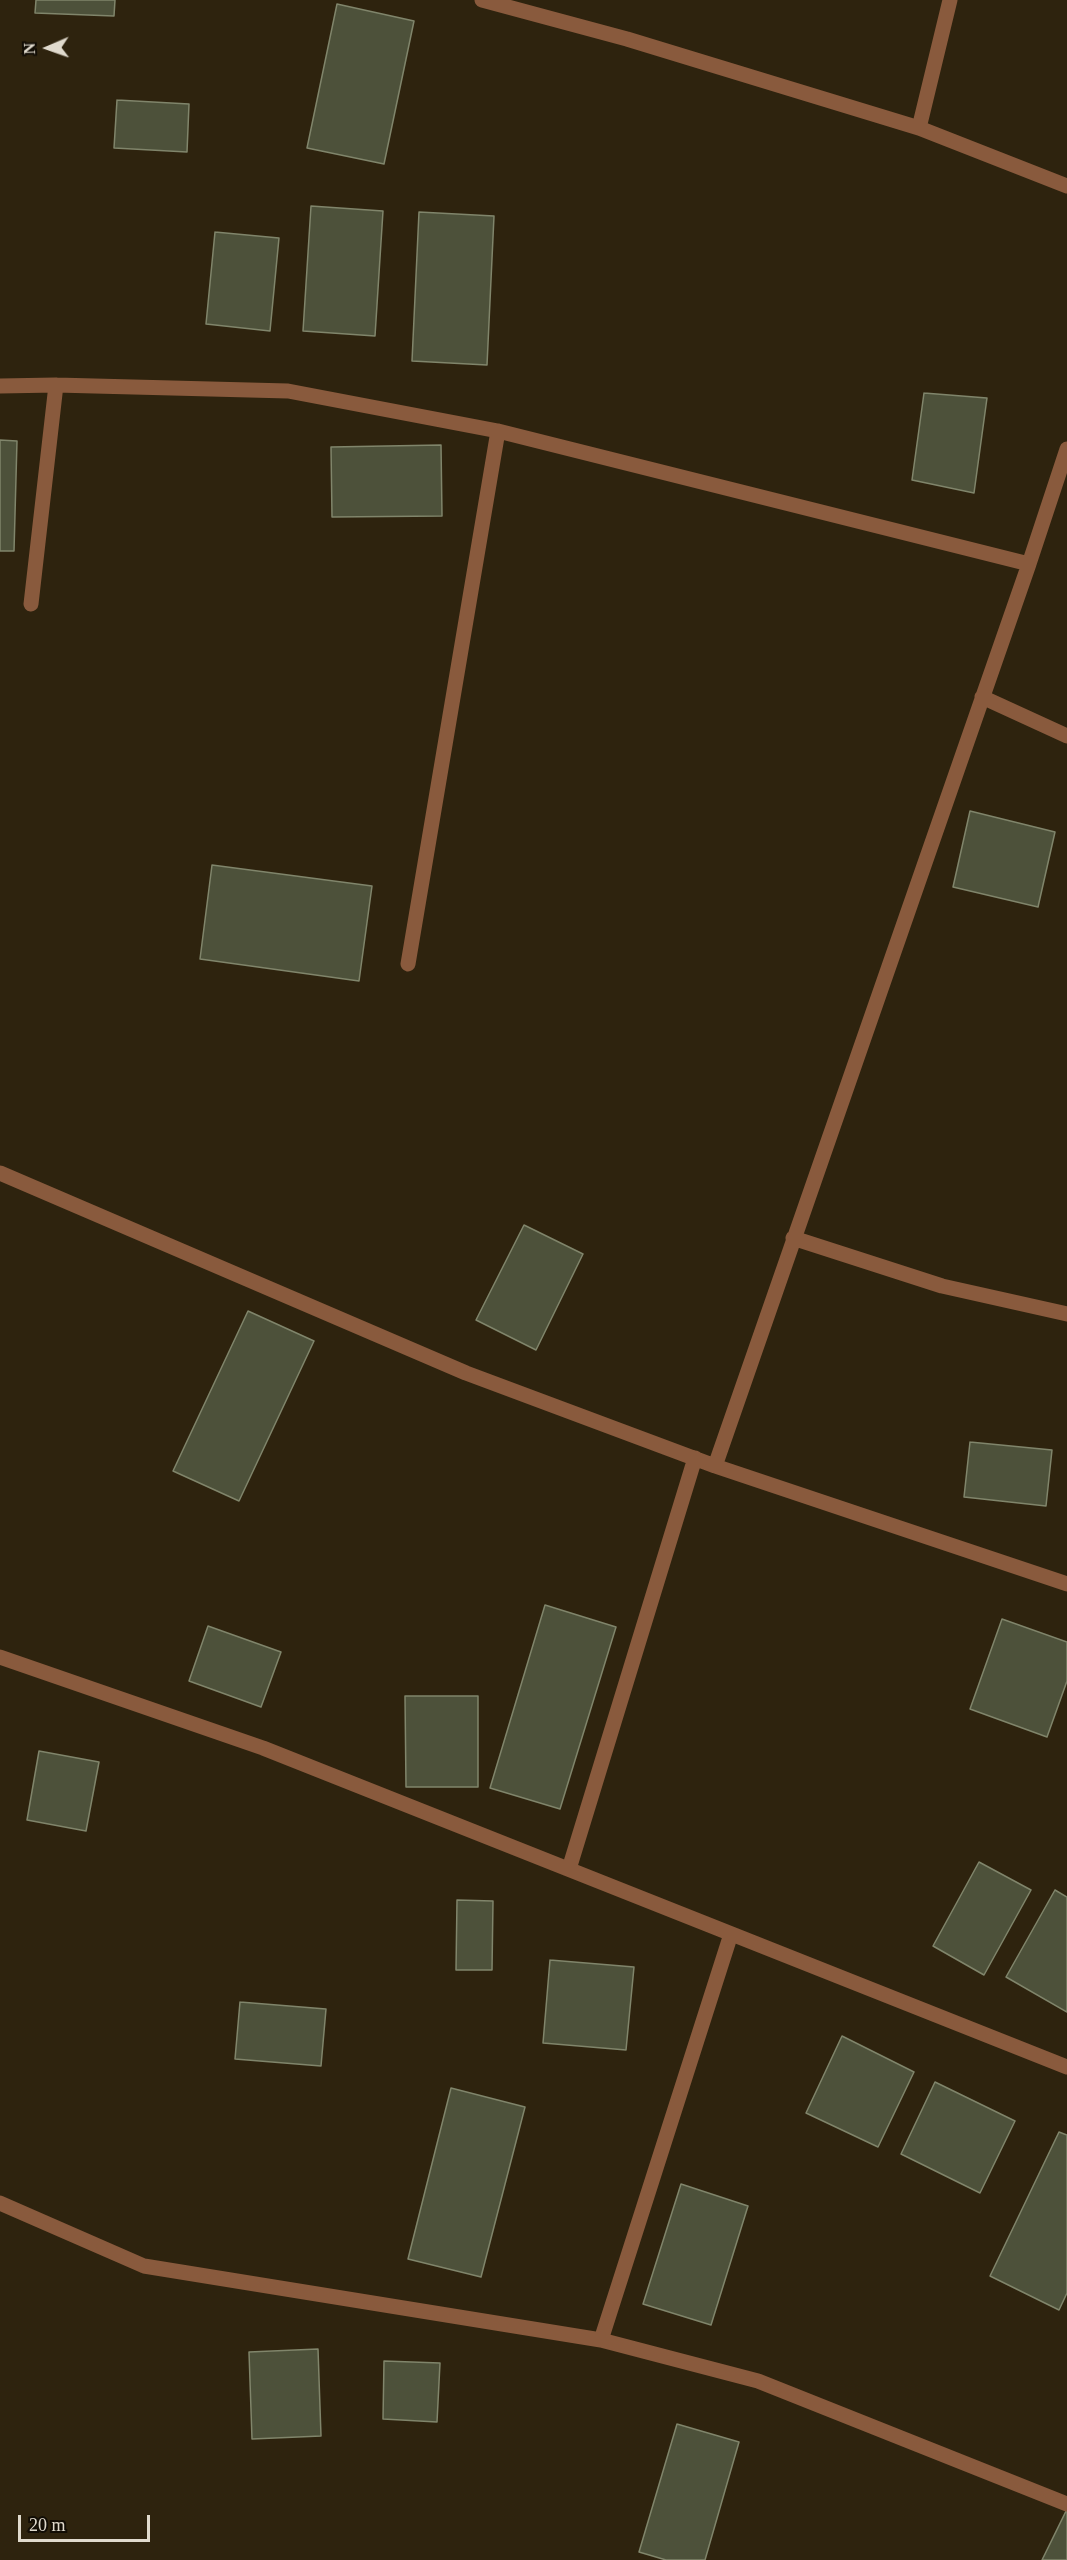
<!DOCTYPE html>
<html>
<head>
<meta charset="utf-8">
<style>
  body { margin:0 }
  #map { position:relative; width:1067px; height:2560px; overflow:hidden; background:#2e230e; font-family:"Times New Roman",serif }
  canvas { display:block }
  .north { position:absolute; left:18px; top:18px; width:60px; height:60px; -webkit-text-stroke:4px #120d05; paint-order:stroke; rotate:268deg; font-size:16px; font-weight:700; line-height:24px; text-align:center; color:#e0dacd }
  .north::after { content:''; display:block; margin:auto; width:21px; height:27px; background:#e0dacd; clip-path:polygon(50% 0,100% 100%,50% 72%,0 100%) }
  .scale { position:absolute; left:18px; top:2515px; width:132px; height:27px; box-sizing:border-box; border:3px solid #e0dacd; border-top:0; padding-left:8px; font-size:18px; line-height:21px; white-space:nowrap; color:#e0dacd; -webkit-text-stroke:4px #120d05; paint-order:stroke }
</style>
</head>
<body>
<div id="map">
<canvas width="1067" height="2560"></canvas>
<div class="north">N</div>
<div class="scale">20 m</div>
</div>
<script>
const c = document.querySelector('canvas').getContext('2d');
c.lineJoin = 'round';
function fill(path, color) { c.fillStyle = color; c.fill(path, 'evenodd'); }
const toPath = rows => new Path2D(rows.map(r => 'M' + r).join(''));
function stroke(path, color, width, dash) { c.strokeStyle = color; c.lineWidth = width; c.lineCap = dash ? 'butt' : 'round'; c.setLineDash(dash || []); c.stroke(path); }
const building = toPath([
  [36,0,115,0,114,16,35,13,36,0],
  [337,4,414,21,384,164,307,148,337,4],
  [117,100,189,104,187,152,114,148,117,100],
  [311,206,383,211,375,336,303,331,311,206],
  [419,212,494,216,487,365,412,361,419,212],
  [215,232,279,238,270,331,206,324,215,232],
  [924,393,987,398,974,493,912,480,924,393],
  [0,440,17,441,14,551,0,551,0,440],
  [441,445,442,516,332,517,331,447,441,445],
  [970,811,1055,832,1038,907,953,887,970,811],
  [212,865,372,886,359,981,200,959,212,865],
  [524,1225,583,1254,536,1350,476,1320,524,1225],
  [248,1311,314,1341,239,1501,173,1471,248,1311],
  [970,1442,1052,1450,1046,1506,964,1497,970,1442],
  [545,1605,616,1627,560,1809,490,1788,545,1605],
  [1002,1619,1067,1642,1067,1681,1047,1737,970,1709,1002,1619],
  [208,1626,281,1652,261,1707,189,1681,208,1626],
  [405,1696,478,1696,478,1787,406,1787,405,1696],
  [39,1751,99,1762,86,1831,27,1820,39,1751],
  [979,1862,1031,1890,984,1975,933,1946,979,1862],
  [1055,1890,1067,1897,1067,2012,1006,1977,1055,1890],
  [457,1900,493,1901,492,1970,456,1970,457,1900],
  [550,1960,634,1967,626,2050,543,2043,550,1960],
  [240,2002,326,2009,321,2066,235,2059,240,2002],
  [842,2036,914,2072,878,2147,806,2113,842,2036],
  [935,2082,1015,2121,980,2193,901,2154,935,2082],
  [451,2088,525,2107,481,2277,408,2259,451,2088],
  [1059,2132,1067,2135,1067,2293,1059,2310,990,2276,1059,2132],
  [681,2184,748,2206,711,2325,643,2304,681,2184],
  [318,2349,321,2436,252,2439,249,2352,318,2349],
  [384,2361,440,2363,437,2422,383,2419,384,2361],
  [677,2424,739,2442,705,2560,666,2560,639,2552,677,2424],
  [1067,2509,1067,2560,1042,2560,1067,2509]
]);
const minor = toPath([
  [482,0,627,39,919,128,1067,186],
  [919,128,950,0],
  [0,386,56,385,288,391,498,431,1029,564,715,1466],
  [1029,564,1067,449],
  [31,604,56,385],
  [982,697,1067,736],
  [408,964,498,431],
  [0,1173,466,1373,715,1466,1067,1584],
  [793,1238,942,1286,1067,1314],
  [0,1657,263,1748,1067,2067],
  [569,1869,695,1458],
  [0,2203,144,2266,601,2340,758,2381,1067,2504],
  [601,2340,731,1934]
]);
fill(building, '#4d513a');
stroke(building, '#80856b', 1.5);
stroke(minor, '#895a3d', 15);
</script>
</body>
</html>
